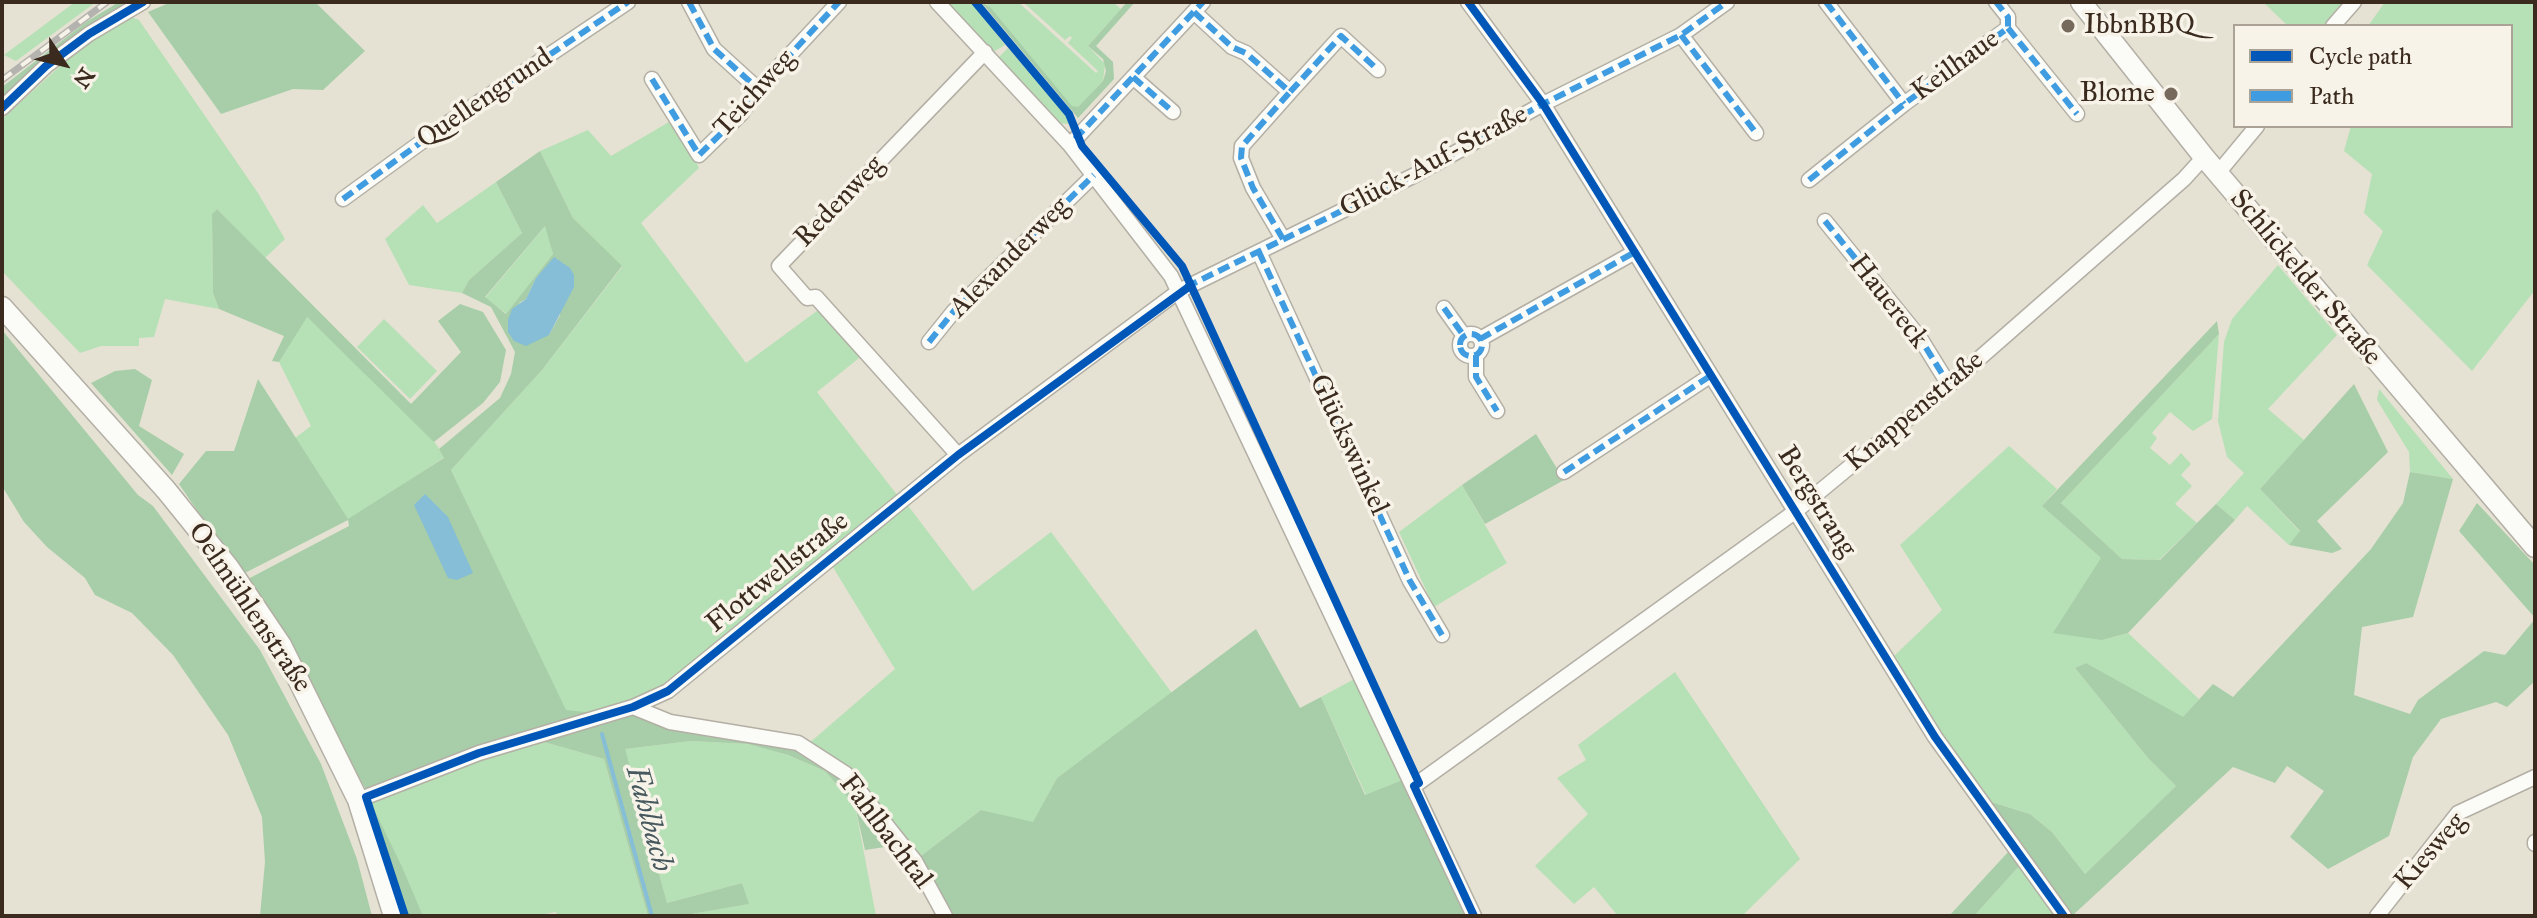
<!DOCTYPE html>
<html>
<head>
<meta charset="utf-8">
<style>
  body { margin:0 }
  #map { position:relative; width:2537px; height:918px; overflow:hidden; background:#e5e2d3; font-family:"IM FELL Great Primer",serif }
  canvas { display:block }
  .frame { position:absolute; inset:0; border:4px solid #3b2a1e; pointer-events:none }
  .legend { position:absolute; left:2233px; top:24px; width:280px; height:104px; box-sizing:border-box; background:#f7f3e8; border:2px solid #aca397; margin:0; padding:10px 14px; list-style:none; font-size:24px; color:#3b2a1e }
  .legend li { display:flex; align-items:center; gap:16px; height:40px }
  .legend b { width:40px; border:2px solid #aca397 }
  .north { position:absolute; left:24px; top:24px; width:80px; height:80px; -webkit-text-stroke:6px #f7f3e8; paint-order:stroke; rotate:125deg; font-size:22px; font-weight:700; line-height:32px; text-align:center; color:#3b2a1e }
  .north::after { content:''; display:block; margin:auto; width:28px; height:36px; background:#3b2a1e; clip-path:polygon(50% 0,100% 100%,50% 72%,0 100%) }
</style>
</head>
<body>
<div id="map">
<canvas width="2537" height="918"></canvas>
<div class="frame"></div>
<ul class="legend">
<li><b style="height:10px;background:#0057b8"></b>Cycle path</li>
<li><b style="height:10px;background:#3f9ce0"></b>Path</li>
</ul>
<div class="north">N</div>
</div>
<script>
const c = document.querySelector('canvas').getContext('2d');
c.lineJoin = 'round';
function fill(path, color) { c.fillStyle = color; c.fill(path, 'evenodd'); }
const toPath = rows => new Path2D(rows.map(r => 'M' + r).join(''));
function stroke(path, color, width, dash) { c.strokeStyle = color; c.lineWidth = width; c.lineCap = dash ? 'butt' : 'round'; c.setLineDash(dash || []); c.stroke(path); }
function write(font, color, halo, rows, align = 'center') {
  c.font = font + ' "IM FELL Great Primer",serif'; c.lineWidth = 7; c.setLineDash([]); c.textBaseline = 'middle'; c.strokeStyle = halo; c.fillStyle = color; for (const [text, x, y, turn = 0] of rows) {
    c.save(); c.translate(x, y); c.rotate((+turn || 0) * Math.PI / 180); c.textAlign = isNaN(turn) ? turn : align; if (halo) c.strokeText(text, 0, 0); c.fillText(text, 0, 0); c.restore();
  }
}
const green = toPath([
  [75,2,96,2,16,61,4,55],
  [945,2,972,2,1005,45,993,52],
  [985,2,1018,2,1096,73,1098,71,1068,43,1072,38,1070,36,1065,40,1023,2,1113,2,1121,9,1088,46,1105,64,1103,81,1078,107,1072,107],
  [2263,2,2344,2,2324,26,2288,26],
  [2385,2,2535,2,2535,290,2472,371,2367,265,2383,231,2364,213,2372,174,2344,151,2351,126,2511,126,2511,26,2368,26],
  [129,16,139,20,258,193,285,239,265,258,217,209,212,214,213,293,219,309,165,299,154,337,139,338,139,346,101,346,80,353,2,271,2,119,90,39],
  [1008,48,1068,117,1070,124,1057,123,998,58],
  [674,119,699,168,641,223,746,363,821,308,864,354,817,392,898,496,657,691,595,713,566,711,451,470,542,370,622,267,573,218,540,151,588,130,611,156],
  [496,182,522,233,469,280,462,293,409,285,385,239,423,205,437,223],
  [546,225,553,254,507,314,485,298],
  [2278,265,2337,335,2268,409,2304,440,2260,489,2300,532,2289,545,2247,506,2235,520,2216,504,2244,473,2227,457,2218,421,2224,342,2232,319],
  [306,316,431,437,445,457,348,520,295,438,311,426,279,362],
  [384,319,437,371,410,399,357,347],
  [2219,334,2212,419,2193,431,2170,412,2152,433,2157,438,2150,448,2170,465,2181,453,2191,464,2181,475,2192,486,2175,504,2197,523,2159,560,2122,559,2061,503],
  [2379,389,2453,479,2410,472,2409,452,2377,400],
  [2009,446,2057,489,2042,506,2101,558,2102,640,2128,633,2199,699,2183,718,2086,663,2075,668,2148,758,2176,786,2085,874,2052,832,2030,814,1991,802,1938,734,1893,657,1942,610,1900,545],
  [1462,485,1507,563,1434,607,1399,532],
  [906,503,973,591,1051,532,1172,693,1057,778,1033,823,981,810,917,859,807,745,895,669,831,564],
  [1675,672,1800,859,1742,916,1618,916,1594,887,1574,904,1535,866,1588,814,1557,778,1586,760,1578,745],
  [1358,677,1405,779,1366,795,1321,697],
  [537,740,604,759,648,916,557,916,556,912,534,916,423,916,370,801,477,757],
  [691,741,748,744,788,755,825,771,855,806,876,916,680,916,748,904,742,883,667,903,624,749],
  [2021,864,2057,916,1974,916]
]);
const forest = toPath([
  [119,2,138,2,2,102,2,87,86,22],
  [171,2,315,2,365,51,323,90,293,89,221,114,148,12],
  [981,2,990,7,1072,106,1078,107,1103,81,1106,71,1103,59,1088,46,1127,2,1135,2,1096,46,1113,62,1114,79,1078,118],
  [540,151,573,218,622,266,542,370,451,470,566,710,595,713,368,793,246,580,349,526,348,520,241,575,179,484,206,451,234,451,258,379,348,519,444,458,439,449,500,398,511,374,515,352,491,307,462,293,469,280,522,233,496,182],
  [545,226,553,254,506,314,485,297],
  [551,263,560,315,549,335,519,303,526,299,536,278],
  [217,209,411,404,461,352,438,321,460,304,483,312,506,350,500,382,483,403,434,442,307,317,279,362,272,361,284,336,219,309,213,293,212,214],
  [2217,321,2219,334,2061,503,2122,559,2160,560,2216,504,2235,520,2128,633,2102,640,2053,633,2101,558,2042,506],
  [2,330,138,495,153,506,260,650,321,764,357,859,372,916,260,916,265,862,262,817,228,735,173,655,132,613,95,595,85,578,47,547,24,522,2,486],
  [135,369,152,380,139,426,184,454,172,475,91,383,115,371],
  [2354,384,2388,452,2317,521,2342,549,2332,553,2289,545,2300,531,2260,489],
  [1536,434,1564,480,1485,524,1462,485],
  [2410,472,2453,479,2413,617,2362,627,2354,695,2410,714,2418,700,2484,651,2505,655,2535,619,2535,681,2507,707,2496,702,2441,719,2413,757,2389,836,2328,869,2290,837,2324,791,2287,766,2275,783,2233,767,2072,916,1991,802,2030,814,2052,832,2085,874,2176,786,2148,758,2075,668,2086,663,2183,717,2213,684,2233,697,2371,549,2403,503],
  [2477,503,2535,565,2535,618,2459,531],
  [1256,629,1300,708,1321,697,1365,795,1405,779,1469,916,948,916,917,859,981,810,1033,822,1057,778],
  [632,711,797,747,841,774,898,845,865,850,855,806,825,771,788,755,748,744,691,741,625,749,667,903,742,883,749,904,680,916,648,916,604,759,537,740],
  [370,801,402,867,423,916,407,916],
  [2010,850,2021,864,1974,916,1949,916]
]);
const water = toPath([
  [554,257,570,268,574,275,574,287,549,335,526,346,514,341,508,332,508,320,512,309,526,299,536,278],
  [425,494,448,517,473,573,457,580,448,578,414,505]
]);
const stream = toPath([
  [602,734,652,916]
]);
const street = toPath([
  [689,2,714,49,758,89],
  [937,2,1070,145,1171,276,1474,916],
  [1468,2,1543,104,1935,737,2064,916],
  [1826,2,1904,104],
  [1194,12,1232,47,1246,53,1290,92,1341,36,1378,70],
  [2333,26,2354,2],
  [2008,28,2077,114],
  [1681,35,1756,133],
  [1133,77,1173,112],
  [652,79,699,155,741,114,758,89,839,2],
  [2,108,46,66,89,34,143,2],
  [1070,145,1203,2],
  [2218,173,2257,126],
  [1809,180,1904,104,2008,28,2008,17,1996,2],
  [343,199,442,127,628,2],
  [1825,221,1920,338,1949,385],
  [1283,239,1253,188,1241,158,1242,146,1290,92],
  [1259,252,1410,581,1442,635],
  [1444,308,1464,336],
  '1460 345a11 11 0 1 1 22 0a11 11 0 1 1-22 0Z',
  [1480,339,1635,252],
  [929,342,954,311,1094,175],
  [1476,355,1476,377,1497,411],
  [958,455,816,297,807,298,779,266,985,52],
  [1564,472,1710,376],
  [633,707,670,722,798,743,846,774,915,861,945,916],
  [1414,786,1796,511,1949,385,2184,179,2204,157],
  [358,800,479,753,633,707,668,691,958,455,1179,291,1415,175,1543,104,1681,35,1727,2],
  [2535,842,2535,844],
  [2377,916,2458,813,2535,777]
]);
const secondary = toPath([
  [2081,2,2204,157,2535,547],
  [2,307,166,490,229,568,281,645,358,800,394,916]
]);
const rail = toPath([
  [2,80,107,2]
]);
const quiet = toPath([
  [689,2,714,49,758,89],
  [1826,2,1904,104],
  [1194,12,1232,47,1246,53,1290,92,1341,36,1378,70],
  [2008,28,2077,114],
  [1681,35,1756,133],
  [1133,77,1173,112],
  [652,79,699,155,741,114,758,89,839,2],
  [1075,139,1203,2],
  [1809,180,1904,104,2008,28,2008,17,1996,2],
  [343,199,442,127,628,2],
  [1825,221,1920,338,1949,385],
  [1283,239,1253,188,1241,158,1242,146,1290,92],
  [1259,252,1410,581,1442,635],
  [1186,287,1415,175,1543,104,1681,35,1727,2],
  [1444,308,1464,336],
  '1460 345a11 11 0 1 1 22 0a11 11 0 1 1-22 0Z',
  [1480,339,1635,252],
  [929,342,954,311,1094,175],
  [1476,355,1476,377,1497,411],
  [1564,472,1710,376]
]);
const cycleway = toPath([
  [975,2,1069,114,1082,146,1182,266,1419,783,1414,786,1474,916],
  [1468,2,1543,104,1935,737,2064,916],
  [2,108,46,66,89,34,143,2],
  [405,916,366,797,479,753,633,707,668,691,958,455,1190,286]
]);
const markers = [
  [2068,26,8,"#766a5d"],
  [2171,94,8,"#766a5d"]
];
const poiNames = [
  ["IbbnBBQ",2084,26],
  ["Blome",2155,94,"right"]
];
const streetNames = [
  ["Keilhaue",1956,66,-36],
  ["Teichweg",755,94,-48],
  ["Quellengrund",485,99,-34],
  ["Glück-Auf-Straße",1434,162,-28],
  ["Redenweg",840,202,-46],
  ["Alexanderweg",1010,258,-45],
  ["Schlickelder Straße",2305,278,50],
  ["Hauereck",1888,302,52],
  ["Knappenstraße",1915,412,-40],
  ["Glückswinkel",1348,445,65],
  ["Bergstrang",1816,502,58],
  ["Flottwellstraße",778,573,-39],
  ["Oelmühlenstraße",249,608,56],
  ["Fahlbachtal",885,832,53],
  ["Kiesweg",2431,852,-49]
];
const waterNames = [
  ["Fahlbach",648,819,75]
];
fill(green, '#b6e0b5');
fill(forest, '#a7cea8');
fill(water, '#85bed6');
stroke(stream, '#85bed6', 4);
stroke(street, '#b3afa5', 17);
stroke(secondary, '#b3afa5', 23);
stroke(street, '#fbfbf8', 14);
stroke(secondary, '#fbfbf8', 20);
stroke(rail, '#b5b3af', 7);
stroke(rail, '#f7f3e8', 4, [12]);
stroke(quiet, '#3f9ce0', 6, [12, 6]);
stroke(cycleway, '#0057b8', 8);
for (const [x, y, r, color] of markers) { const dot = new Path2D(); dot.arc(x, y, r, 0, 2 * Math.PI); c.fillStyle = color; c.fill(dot); stroke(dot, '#f7f3e8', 3); }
write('28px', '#3b2a1e', '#f7f3e8', poiNames, 'left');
write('28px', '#3b2a1e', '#f7f3e8', streetNames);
write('italic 30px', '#47595f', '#f7f3e8', waterNames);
</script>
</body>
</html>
